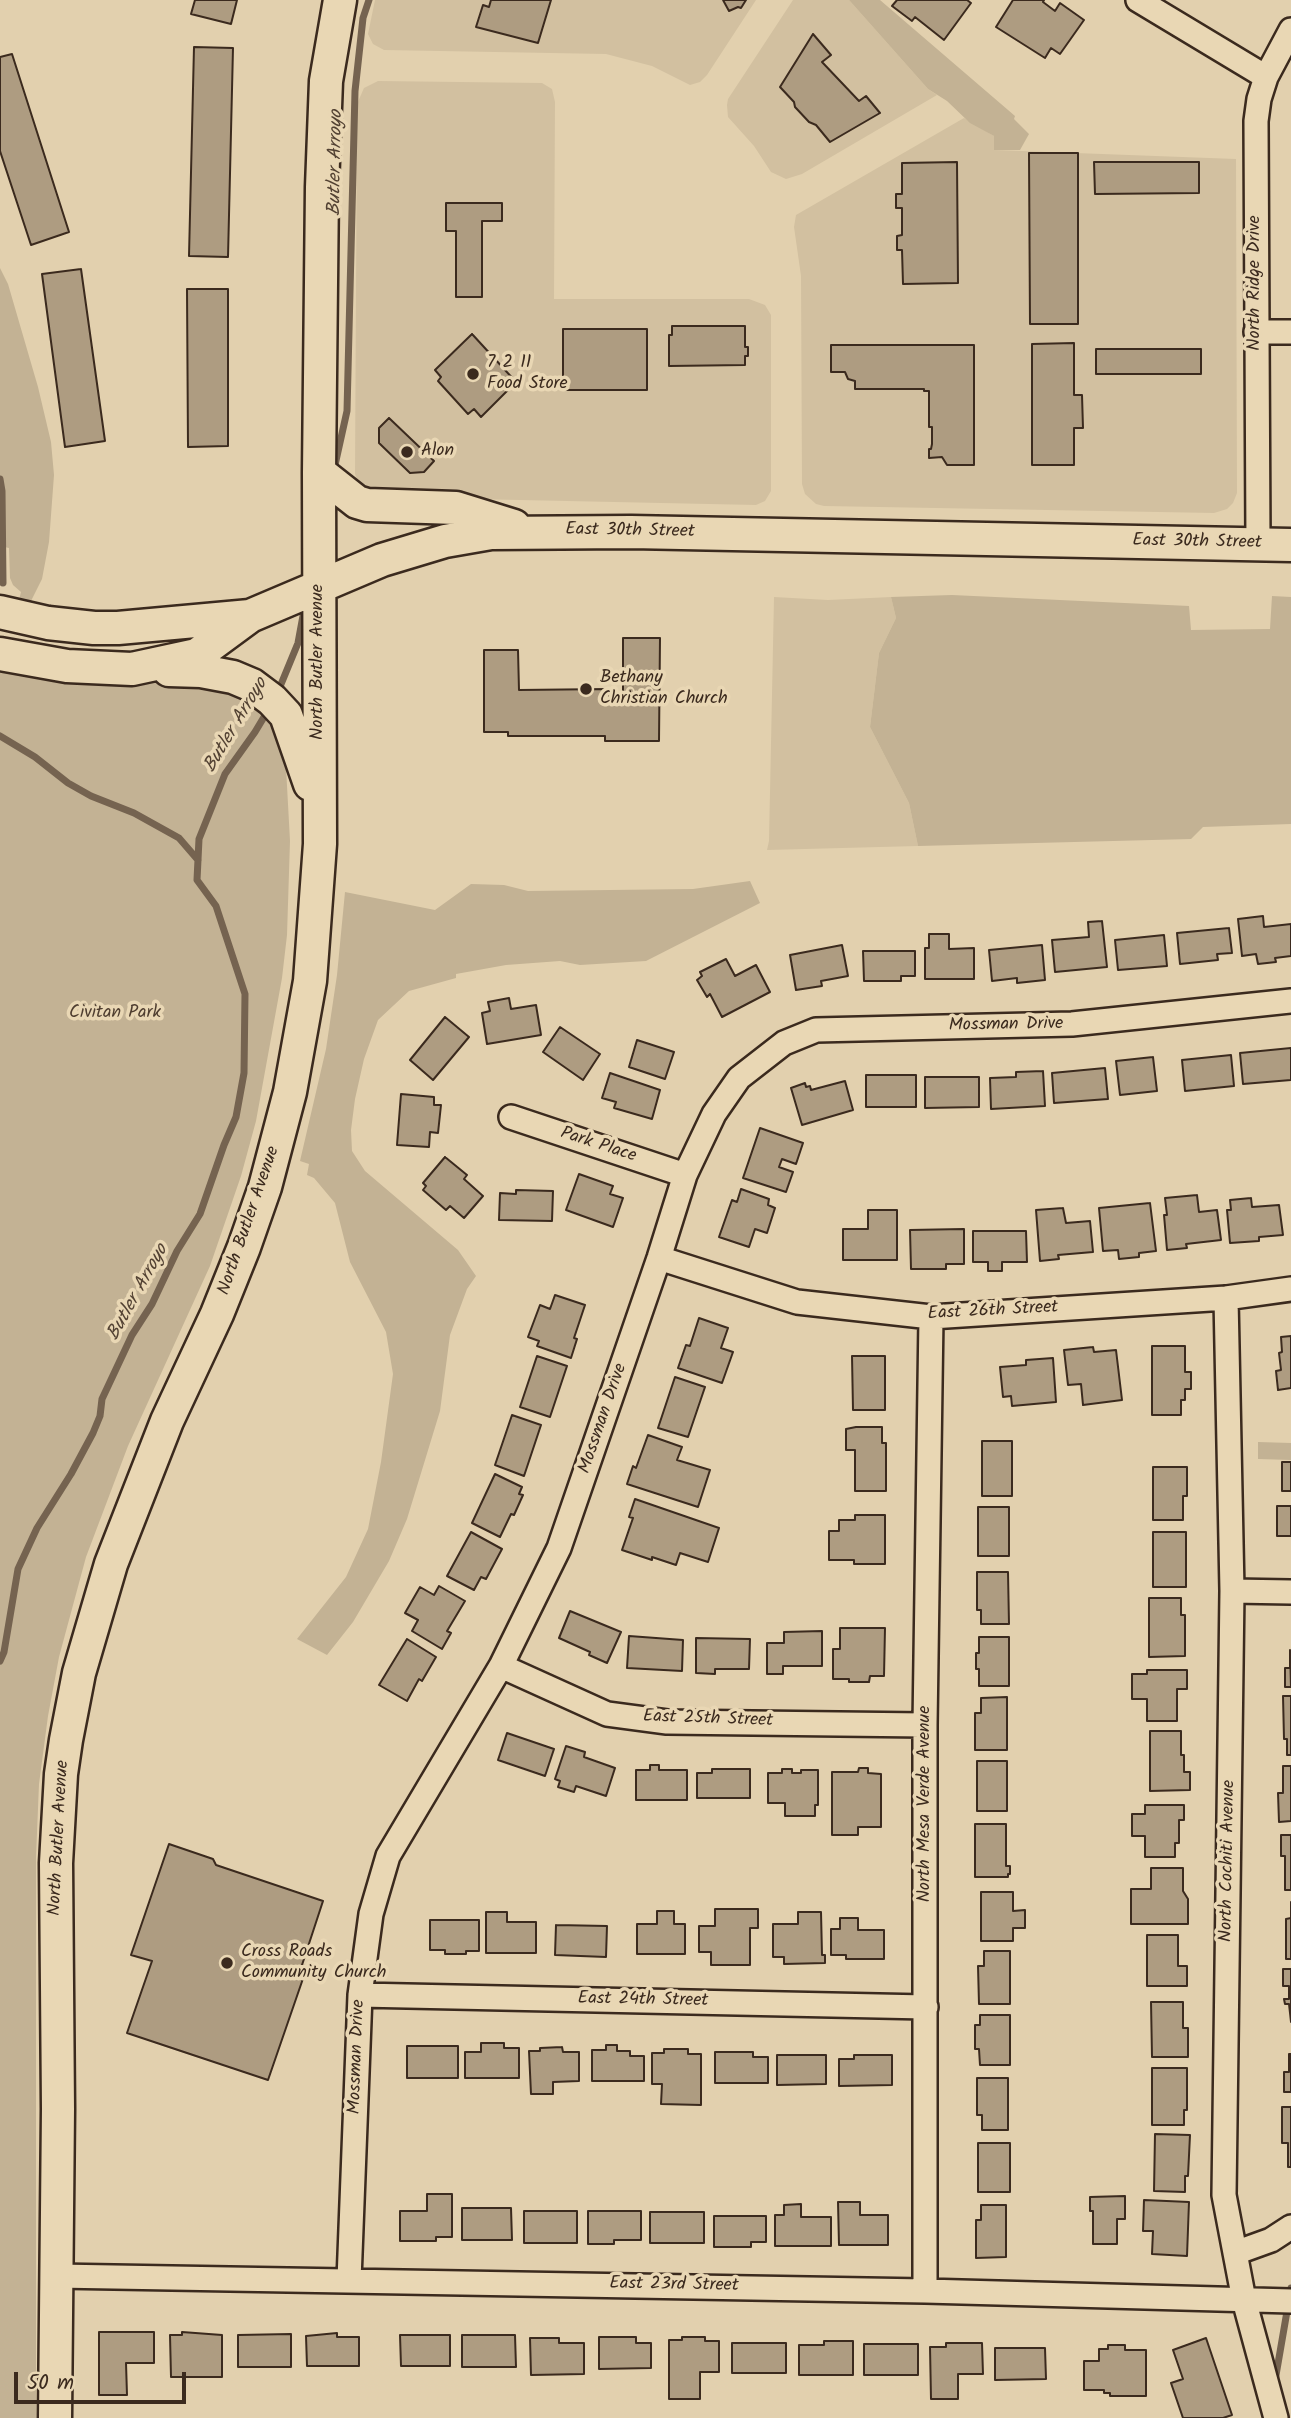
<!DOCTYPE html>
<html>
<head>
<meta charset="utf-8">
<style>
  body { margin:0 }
  #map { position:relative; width:1291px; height:2418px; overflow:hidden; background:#e2d0ae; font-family:Kalam,sans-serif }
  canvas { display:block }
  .scale { position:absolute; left:14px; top:2372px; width:172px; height:32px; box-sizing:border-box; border:4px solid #3b2a1e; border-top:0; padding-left:9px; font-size:21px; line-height:24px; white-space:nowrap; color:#3b2a1e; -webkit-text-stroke:5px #e9d7b4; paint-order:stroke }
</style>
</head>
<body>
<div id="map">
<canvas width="1291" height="2418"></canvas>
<div class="scale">50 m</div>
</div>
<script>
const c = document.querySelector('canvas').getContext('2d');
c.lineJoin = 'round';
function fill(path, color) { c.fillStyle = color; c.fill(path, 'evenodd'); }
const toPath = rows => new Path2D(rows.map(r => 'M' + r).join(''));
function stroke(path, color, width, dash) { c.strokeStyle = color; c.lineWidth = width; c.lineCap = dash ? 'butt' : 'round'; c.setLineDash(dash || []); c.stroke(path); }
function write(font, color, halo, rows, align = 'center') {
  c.font = font + ' Kalam,sans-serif'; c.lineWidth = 7; c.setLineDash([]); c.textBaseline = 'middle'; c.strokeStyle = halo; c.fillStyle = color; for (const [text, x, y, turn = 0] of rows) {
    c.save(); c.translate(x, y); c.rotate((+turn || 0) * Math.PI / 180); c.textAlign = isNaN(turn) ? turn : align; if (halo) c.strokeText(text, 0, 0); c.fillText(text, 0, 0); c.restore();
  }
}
const built = toPath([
  [375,0,756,0,707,75,700,82,690,85,652,66,606,54,384,50,373,44,368,34],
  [793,0,849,0,928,89,937,95,802,174,786,179,771,172,754,146,728,117,727,105,728,99],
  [378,81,542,83,552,89,555,102,554,299,749,299,765,305,771,315,771,491,765,501,756,505,378,497,361,489,355,474,357,104,364,88],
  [964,118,994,136,995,150,1236,159,1237,493,1233,503,1227,509,1214,513,824,506,816,504,805,494,802,484,801,276,794,227,796,215],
  [774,597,828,600,891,597,896,618,879,653,870,727,909,803,918,846,767,850,769,841]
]);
const green = toPath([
  [849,0,880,0,1015,116,1014,119,1029,134,1020,150,994,150,994,136,970,123,947,101,928,89],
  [0,268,8,284,38,387,51,442,54,475,49,542,42,579,30,603,19,600,21,592,13,585,10,578,9,548,0,546],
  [952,595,1189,606,1191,630,1270,629,1272,596,1291,597,1291,824,1203,827,1191,839,918,846,909,803,870,727,879,653,896,618,891,597],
  [0,667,87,680,216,683,266,708,285,749,290,841,287,935,282,978,256,1121,241,1176,210,1266,128,1446,86,1557,59,1657,48,1716,39,1784,36,1857,36,2418,0,2418],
  [750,881,760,903,646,961,580,965,560,961,506,965,456,974,456,978,409,991,378,1020,364,1059,355,1099,351,1130,352,1151,365,1171,458,1250,476,1276,467,1289,450,1335,440,1411,407,1519,389,1561,353,1622,327,1655,297,1639,346,1577,368,1529,381,1462,393,1374,386,1332,350,1262,335,1203,314,1178,307,1175,309,1164,300,1161,326,1049,337,975,345,892,435,910,471,884,504,885,528,891,693,889],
  [1258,1442,1291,1443,1291,1460,1258,1459]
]);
const stream = toPath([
  [333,474,347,411,355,91,363,18,369,0],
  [0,479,2,491,3,583],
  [277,694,298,643,305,605],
  [0,736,35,757,68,783,91,796,134,813,179,838,198,860],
  [0,1661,4,1652,18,1569,37,1528,71,1474,93,1433,100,1416,102,1399,132,1335,152,1304,177,1251,200,1214,224,1145,236,1117,244,1073,245,994,216,906,197,880,199,839,225,774,255,732,270,707],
  [1275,2381,1291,2288]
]);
const building = toPath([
  [195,0,237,0,231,24,191,14,195,0],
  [491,0,551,0,538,43,476,27,483,5,489,7,491,0],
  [723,0,746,0,741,8,738,7,729,11,723,0],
  [897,0,967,0,971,3,944,40,915,17,912,21,892,6,897,0],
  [1013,0,1044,0,1043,2,1055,11,1060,3,1084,20,1060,54,1051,48,1045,58,996,27,1013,0],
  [813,34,831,55,822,62,859,101,866,96,880,113,830,142,816,125,809,122,795,107,794,102,780,87,813,34],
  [194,47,233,48,228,257,189,256,194,47],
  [12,54,69,232,31,245,0,151,0,57,12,54],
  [1029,153,1078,153,1078,324,1030,324,1029,153],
  [957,162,958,283,903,284,902,250,897,250,897,236,902,235,902,208,896,208,896,194,902,194,902,163,957,162],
  [1094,162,1199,162,1199,193,1095,194,1094,162],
  [446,203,502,203,502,221,482,221,482,297,456,297,456,231,446,231,446,203],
  [81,269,105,441,65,447,42,274,81,269],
  [187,289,228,289,228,446,188,447,187,289],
  [672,326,745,326,745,347,748,347,748,356,745,356,745,365,669,366,669,335,672,335,672,326],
  [563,329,647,329,647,390,563,390,563,329],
  [472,334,516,382,481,417,474,409,468,414,438,381,441,377,435,370,472,334],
  [1074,343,1074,395,1082,395,1083,428,1074,428,1074,465,1032,465,1032,344,1074,343],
  [831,345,974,345,974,465,947,465,942,457,929,458,929,449,931,449,932,444,932,427,929,427,929,391,924,391,924,389,855,389,855,381,848,379,845,372,831,372,831,345],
  [1096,349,1201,349,1201,374,1096,374,1096,349],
  [389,418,434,461,424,472,410,473,379,443,379,428,389,418],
  [623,638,660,638,659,741,605,741,605,736,508,736,508,732,484,732,484,650,518,650,519,690,609,689,609,696,623,696,623,638],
  [1263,916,1264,927,1291,924,1291,956,1275,958,1276,962,1258,964,1256,954,1242,956,1238,919,1263,916],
  [1102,921,1107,967,1055,972,1052,940,1089,937,1088,922,1102,921],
  [1229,928,1232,953,1217,954,1218,960,1180,964,1177,933,1229,928],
  [929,934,949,934,949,949,974,948,974,979,925,979,925,948,929,948,929,934],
  [1164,935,1167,966,1118,970,1115,940,1164,935],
  [842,945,848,976,821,981,822,986,796,990,790,955,842,945],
  [1042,945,1045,980,1017,983,1017,978,992,981,989,950,1042,945],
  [863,951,915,951,915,976,901,976,901,981,864,981,863,951],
  [726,959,735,976,756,965,770,992,722,1017,710,994,707,997,697,980,702,976,700,972,726,959],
  [509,998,511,1009,536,1005,541,1035,487,1044,482,1013,490,1011,488,1002,509,998],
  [445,1017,469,1037,433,1080,410,1060,445,1017],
  [560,1027,600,1054,583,1080,543,1052,560,1027],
  [637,1040,674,1052,665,1079,629,1067,637,1040],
  [1291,1048,1291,1080,1243,1084,1240,1053,1291,1048],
  [1231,1055,1234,1086,1185,1091,1182,1060,1231,1055],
  [1153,1057,1157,1091,1120,1095,1116,1061,1153,1057],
  [1105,1068,1108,1099,1054,1103,1052,1073,1105,1068],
  [1043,1071,1045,1106,991,1109,990,1078,1016,1077,1016,1072,1043,1071],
  [610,1073,660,1090,652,1119,614,1108,616,1102,602,1098,610,1073],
  [866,1075,916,1075,916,1107,866,1107,866,1075],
  [925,1077,979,1077,979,1107,925,1108,925,1077],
  [845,1081,853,1110,802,1125,791,1088,805,1083,806,1087,810,1086,811,1090,845,1081],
  [401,1094,434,1097,434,1105,441,1105,438,1133,430,1132,429,1147,397,1145,401,1094],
  [760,1128,803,1143,796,1164,782,1159,779,1167,793,1172,786,1192,743,1178,760,1128],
  [445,1157,467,1175,464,1179,483,1196,464,1218,450,1206,446,1210,423,1190,426,1186,423,1183,445,1157],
  [579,1174,613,1186,610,1194,623,1198,613,1227,566,1210,579,1174],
  [741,1189,769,1199,768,1205,775,1208,767,1233,755,1229,749,1247,719,1237,732,1200,737,1202,741,1189],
  [516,1190,553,1191,552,1221,499,1220,500,1193,516,1194,516,1190],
  [1197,1195,1199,1212,1217,1210,1221,1240,1186,1244,1187,1248,1167,1250,1164,1215,1167,1215,1165,1198,1197,1195],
  [1251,1198,1252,1207,1279,1205,1283,1235,1259,1237,1259,1241,1230,1243,1227,1210,1231,1210,1230,1200,1251,1198],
  [1150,1203,1156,1251,1139,1253,1139,1257,1119,1259,1118,1250,1103,1251,1099,1208,1150,1203],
  [1063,1208,1066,1223,1090,1221,1093,1252,1058,1255,1059,1259,1040,1261,1036,1210,1063,1208],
  [868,1210,897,1210,897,1260,843,1260,843,1229,868,1229,868,1210],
  [964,1229,964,1264,946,1264,946,1269,911,1269,910,1230,964,1229],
  [973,1231,1026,1231,1027,1262,1002,1262,1002,1271,988,1271,988,1262,973,1262,973,1231],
  [555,1295,585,1305,574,1338,577,1339,571,1358,537,1346,539,1341,528,1337,540,1305,550,1309,555,1295],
  [699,1318,728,1328,721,1348,733,1352,722,1383,678,1368,686,1345,690,1346,699,1318],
  [1291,1336,1291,1388,1278,1390,1276,1371,1281,1370,1279,1353,1282,1352,1281,1337,1291,1336],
  [1152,1346,1185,1346,1185,1372,1191,1372,1191,1389,1185,1389,1185,1400,1181,1400,1181,1415,1152,1415,1152,1346],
  [1093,1347,1094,1352,1116,1350,1122,1400,1083,1405,1081,1384,1068,1385,1064,1350,1093,1347],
  [537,1356,567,1366,550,1417,520,1407,537,1356],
  [852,1356,885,1356,885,1410,853,1410,852,1356],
  [1053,1358,1056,1402,1012,1406,1011,1396,1003,1397,1000,1367,1026,1365,1026,1360,1053,1358],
  [675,1377,705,1387,688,1437,658,1428,675,1377],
  [512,1415,541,1425,524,1476,495,1465,512,1415],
  [856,1427,882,1427,882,1443,886,1443,886,1491,855,1491,855,1450,846,1450,846,1429,856,1427],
  [648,1435,682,1447,677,1460,710,1470,698,1507,627,1484,633,1466,636,1468,648,1435],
  [982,1441,1012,1441,1012,1496,982,1496,982,1441],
  [1282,1462,1291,1462,1291,1491,1282,1491,1282,1462],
  [1153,1467,1187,1467,1187,1496,1183,1496,1183,1520,1153,1520,1153,1467],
  [495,1474,522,1487,519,1494,523,1495,514,1515,511,1514,500,1537,472,1523,495,1474],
  [635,1499,719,1528,708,1562,680,1553,676,1565,652,1557,652,1560,622,1550,633,1518,629,1517,635,1499],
  [1277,1506,1291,1506,1291,1536,1277,1536,1277,1506],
  [978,1507,1009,1507,1009,1556,978,1556,978,1507],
  [855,1515,885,1515,885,1564,854,1564,854,1560,829,1560,829,1531,839,1531,839,1520,855,1520,855,1515],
  [471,1532,502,1549,486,1579,481,1577,474,1590,447,1576,471,1532],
  [1153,1532,1186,1532,1186,1587,1153,1587,1153,1532],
  [977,1572,1008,1572,1009,1624,981,1624,981,1610,977,1610,977,1572],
  [439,1586,465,1601,447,1631,451,1633,442,1649,412,1631,418,1620,405,1613,420,1587,434,1595,439,1586],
  [1149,1598,1181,1598,1181,1615,1185,1615,1185,1656,1149,1657,1149,1598],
  [570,1611,621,1632,607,1663,589,1655,590,1652,559,1638,570,1611],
  [840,1628,885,1628,884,1676,870,1676,869,1682,849,1682,849,1679,833,1679,833,1649,840,1649,840,1628],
  [822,1631,822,1666,783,1666,783,1674,767,1674,767,1643,784,1643,784,1632,822,1631],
  [629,1636,683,1640,682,1671,627,1668,629,1636],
  [979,1637,1009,1637,1009,1686,979,1686,979,1669,976,1669,976,1653,979,1653,979,1637],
  [696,1638,750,1639,749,1669,715,1669,715,1674,696,1673,696,1638],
  [407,1639,436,1657,422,1681,419,1679,407,1701,379,1685,407,1639],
  [1290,1650,1291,1687,1285,1687,1285,1668,1290,1668,1290,1650],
  [1147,1670,1187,1670,1187,1689,1177,1689,1177,1721,1147,1721,1147,1699,1132,1699,1132,1674,1147,1674,1147,1670],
  [1283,1696,1291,1696,1291,1755,1287,1755,1287,1739,1284,1739,1283,1696],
  [1007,1697,1007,1750,975,1750,975,1713,981,1713,981,1698,1007,1697],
  [1150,1731,1181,1731,1181,1755,1184,1755,1184,1772,1190,1772,1190,1790,1150,1791,1150,1731],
  [507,1733,554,1749,545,1776,498,1760,507,1733],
  [566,1746,585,1752,584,1757,615,1768,606,1796,576,1786,574,1792,558,1787,560,1781,555,1779,566,1746],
  [977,1761,1007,1761,1007,1811,977,1811,977,1761],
  [650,1765,659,1765,659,1770,687,1770,687,1800,636,1800,636,1770,650,1770,650,1765],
  [1283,1766,1291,1766,1291,1821,1279,1822,1278,1793,1283,1793,1283,1766],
  [859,1768,868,1768,868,1773,881,1774,881,1827,858,1827,858,1835,832,1835,832,1772,858,1772,859,1768],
  [712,1769,750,1769,750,1798,697,1798,697,1773,712,1773,712,1769],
  [782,1769,792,1769,792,1773,801,1773,801,1770,818,1770,818,1805,815,1805,815,1816,785,1816,785,1803,768,1803,768,1773,782,1773,782,1769],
  [1145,1805,1184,1805,1184,1820,1179,1820,1179,1843,1175,1843,1175,1857,1145,1857,1145,1836,1132,1836,1132,1814,1145,1814,1145,1805],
  [975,1824,1006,1824,1006,1866,1010,1866,1010,1874,1008,1874,1008,1877,975,1877,975,1824],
  [1281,1835,1291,1835,1291,1890,1285,1890,1285,1856,1281,1856,1281,1835],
  [169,1844,213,1859,216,1865,323,1901,302,1965,307,1967,268,2080,127,2033,152,1961,131,1955,169,1844],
  [1151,1868,1183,1868,1183,1891,1188,1899,1188,1924,1131,1924,1131,1889,1151,1889,1151,1868],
  [981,1892,1013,1892,1013,1911,1025,1910,1025,1928,1013,1928,1013,1941,981,1941,981,1892],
  [1291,1902,1291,1959,1286,1959,1286,1919,1291,1918,1291,1902],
  [715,1909,758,1909,758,1928,750,1928,750,1965,711,1965,711,1952,699,1952,699,1926,715,1926,715,1909],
  [657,1911,674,1911,674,1924,685,1924,685,1954,637,1954,637,1924,657,1924,657,1911],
  [486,1912,507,1912,507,1922,536,1922,536,1953,486,1953,486,1912],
  [798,1912,821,1912,822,1955,825,1955,825,1963,784,1964,784,1957,773,1957,773,1924,798,1924,798,1912],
  [840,1918,858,1918,858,1930,884,1930,884,1959,846,1959,846,1955,831,1955,831,1929,840,1929,840,1918],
  [430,1920,479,1920,479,1951,466,1951,466,1954,445,1954,445,1950,430,1950,430,1920],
  [556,1925,607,1926,606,1957,555,1955,556,1925],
  [1147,1935,1178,1935,1178,1966,1187,1966,1187,1986,1147,1986,1147,1935],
  [984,1951,1010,1951,1010,2004,979,2004,978,1966,984,1966,984,1951],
  [1283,1969,1291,1969,1291,2022,1289,2004,1285,2004,1284,1999,1289,1999,1289,1986,1283,1986,1283,1969],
  [1151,2002,1183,2002,1183,2028,1188,2028,1188,2057,1152,2057,1151,2002],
  [980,2015,1010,2015,1010,2065,980,2065,979,2049,975,2049,975,2025,980,2025,980,2015],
  [481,2043,504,2043,504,2048,519,2048,519,2078,465,2078,465,2052,481,2052,481,2043],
  [606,2045,617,2045,617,2051,630,2051,630,2056,644,2056,644,2081,592,2081,592,2050,606,2050,606,2045],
  [407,2046,458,2046,458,2078,407,2078,407,2046],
  [562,2047,563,2052,579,2052,579,2081,553,2082,553,2094,531,2094,529,2051,540,2051,540,2048,562,2047],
  [664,2049,688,2049,688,2054,701,2054,701,2105,661,2104,662,2084,652,2084,652,2053,664,2053,664,2049],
  [715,2052,753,2052,753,2057,768,2057,768,2083,715,2083,715,2052],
  [1289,2054,1291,2054,1291,2092,1284,2092,1284,2072,1289,2072,1289,2054],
  [777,2055,826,2055,826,2084,777,2085,777,2055],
  [854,2055,892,2055,892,2085,839,2086,839,2059,854,2059,854,2055],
  [1152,2068,1187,2068,1187,2110,1184,2110,1184,2125,1152,2125,1152,2068],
  [977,2078,1008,2078,1008,2130,982,2130,982,2115,977,2115,977,2078],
  [1282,2107,1291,2107,1291,2167,1288,2167,1288,2143,1282,2143,1282,2107],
  [1155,2134,1190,2135,1188,2176,1185,2176,1185,2192,1154,2191,1155,2134],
  [978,2143,1010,2143,1010,2192,978,2192,978,2143],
  [427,2194,452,2194,452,2237,436,2237,436,2241,400,2241,400,2211,427,2211,427,2194],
  [1125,2196,1125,2219,1117,2219,1117,2244,1093,2244,1093,2211,1090,2211,1090,2197,1125,2196],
  [1144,2200,1189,2202,1187,2256,1152,2254,1153,2231,1143,2231,1144,2200],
  [838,2202,860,2202,860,2215,888,2215,888,2245,839,2245,838,2202],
  [801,2204,801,2217,831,2217,831,2246,775,2246,775,2215,784,2215,784,2205,801,2204],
  [981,2205,1006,2205,1006,2257,976,2258,976,2220,981,2220,981,2205],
  [462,2208,511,2208,512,2240,462,2240,462,2208],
  [524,2211,577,2211,577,2243,524,2243,524,2211],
  [588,2211,641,2211,641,2240,614,2240,614,2244,588,2244,588,2211],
  [650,2212,704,2212,704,2243,650,2243,650,2212],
  [714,2216,766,2216,766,2242,751,2242,751,2247,714,2247,714,2216],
  [99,2332,154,2332,154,2363,126,2363,127,2395,99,2395,99,2332],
  [182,2332,222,2335,222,2377,171,2377,170,2335,182,2335,182,2332],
  [337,2333,337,2337,359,2337,359,2366,307,2366,306,2336,337,2333],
  [291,2334,291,2367,238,2367,238,2335,291,2334],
  [400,2335,450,2335,450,2366,401,2366,400,2335],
  [462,2335,515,2335,516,2367,462,2367,462,2335],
  [599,2337,636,2337,636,2343,651,2343,651,2368,599,2369,599,2337],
  [682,2337,705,2337,705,2341,719,2341,719,2372,700,2372,700,2399,669,2399,669,2340,682,2340,682,2337],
  [530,2338,559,2338,559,2343,584,2343,584,2374,531,2375,530,2338],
  [1206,2338,1232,2415,1223,2418,1183,2418,1171,2383,1183,2379,1173,2350,1206,2338],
  [824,2341,853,2341,853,2375,799,2375,799,2345,824,2345,824,2341],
  [732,2343,786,2343,786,2373,732,2373,732,2343],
  [946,2343,982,2343,983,2374,958,2374,958,2399,931,2399,930,2347,946,2347,946,2343],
  [864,2344,918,2344,918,2375,864,2375,864,2344],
  [1108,2345,1125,2345,1125,2350,1146,2350,1146,2396,1110,2396,1110,2393,1104,2393,1104,2390,1084,2390,1084,2361,1099,2361,1099,2349,1108,2349,1108,2345],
  [995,2348,1045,2348,1046,2379,995,2380,995,2348]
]);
const street = toPath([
  [1138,0,1266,77],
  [1256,332,1291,332],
  [1258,544,1256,121,1259,99,1266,77,1291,30],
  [511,1117,685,1175],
  [659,1258,797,1302,931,1317,1226,1298,1291,1289],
  [1226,1298,1232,1591,1224,2195,1244,2300,1276,2418],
  [1232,1591,1291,1592],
  [501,1666,607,1714,667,1722,925,1725],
  [360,1995,926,2007],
  [1235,2253,1271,2240,1291,2227],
  [56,2276,925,2291,1291,2301],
  [349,2280,360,1995,371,1914,388,1856,501,1666,559,1548,659,1258,685,1175,714,1114,739,1078,784,1043,816,1030,1072,1024,1291,1001],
  [925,2291,925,1725,931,1317]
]);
const secondary = toPath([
  [319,472,357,502,367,505,456,508,514,526],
  [0,612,48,623,94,628,118,628,250,616],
  [0,654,67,666,132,669,197,655,250,616,382,560,445,541,491,533,631,532,1291,545],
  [169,670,201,671,233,677,252,685,272,700,286,715,310,784],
  [55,2418,58,2109,56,1863,61,1774,66,1740,79,1673,111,1564,167,1421,217,1314,244,1247,265,1187,290,1092,310,981,320,844,319,472,322,187,326,81,340,0]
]);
const markers = [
  [473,374,7,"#3b2a1e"],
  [407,452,7,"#3b2a1e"],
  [586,689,7,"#3b2a1e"],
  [227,1963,7,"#3b2a1e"]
];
const streetNames = [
  ["North Ridge Drive",1256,283,-90],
  ["East 30th Street",630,532,1],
  ["East 30th Street",1197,543,1],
  ["North Butler Avenue",319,662,-90],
  ["Mossman Drive",1006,1026,-1],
  ["Park Place",598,1146,18],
  ["North Butler Avenue",250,1221,-71],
  ["East 26th Street",993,1312,-3],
  ["Mossman Drive",604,1419,-71],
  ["East 25th Street",708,1720,2],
  ["North Mesa Verde Avenue",926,1804,-90],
  ["North Butler Avenue",60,1838,-87],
  ["North Cochiti Avenue",1229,1861,-89],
  ["East 24th Street",643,2001,1],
  ["Mossman Drive",358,2057,-88],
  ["East 23rd Street",674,2286,1]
];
const poiNames = [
  ["7 2 11",487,364],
  ["Food Store",487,385],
  ["Alon",421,452],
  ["Bethany",600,679],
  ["Christian Church",600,700],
  ["Cross Roads",241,1953],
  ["Community Church",241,1974]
];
const parkNames = [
  ["Civitan Park",115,1014]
];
const waterNames = [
  ["Butler Arroyo",337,163,-89],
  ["Butler Arroyo",237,726,-59],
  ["Butler Arroyo",139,1293,-61]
];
fill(built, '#d2c0a0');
fill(green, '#c3b294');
stroke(stream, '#756350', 7);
fill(building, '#ae9c81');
stroke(building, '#3b2a1e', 2);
stroke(street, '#3b2a1e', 28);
stroke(secondary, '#3b2a1e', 37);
stroke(street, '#e9d7b4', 23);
stroke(secondary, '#e9d7b4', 32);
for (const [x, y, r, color] of markers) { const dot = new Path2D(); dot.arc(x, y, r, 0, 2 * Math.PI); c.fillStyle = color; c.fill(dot); stroke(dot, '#e9d7b4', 2.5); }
write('18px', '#3b2a1e', '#e9d7b4', streetNames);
write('18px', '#3b2a1e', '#e9d7b4', poiNames, 'left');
write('18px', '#4f3e30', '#e9d7b4', parkNames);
write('italic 19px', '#534233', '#e9d7b4', waterNames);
</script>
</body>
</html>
